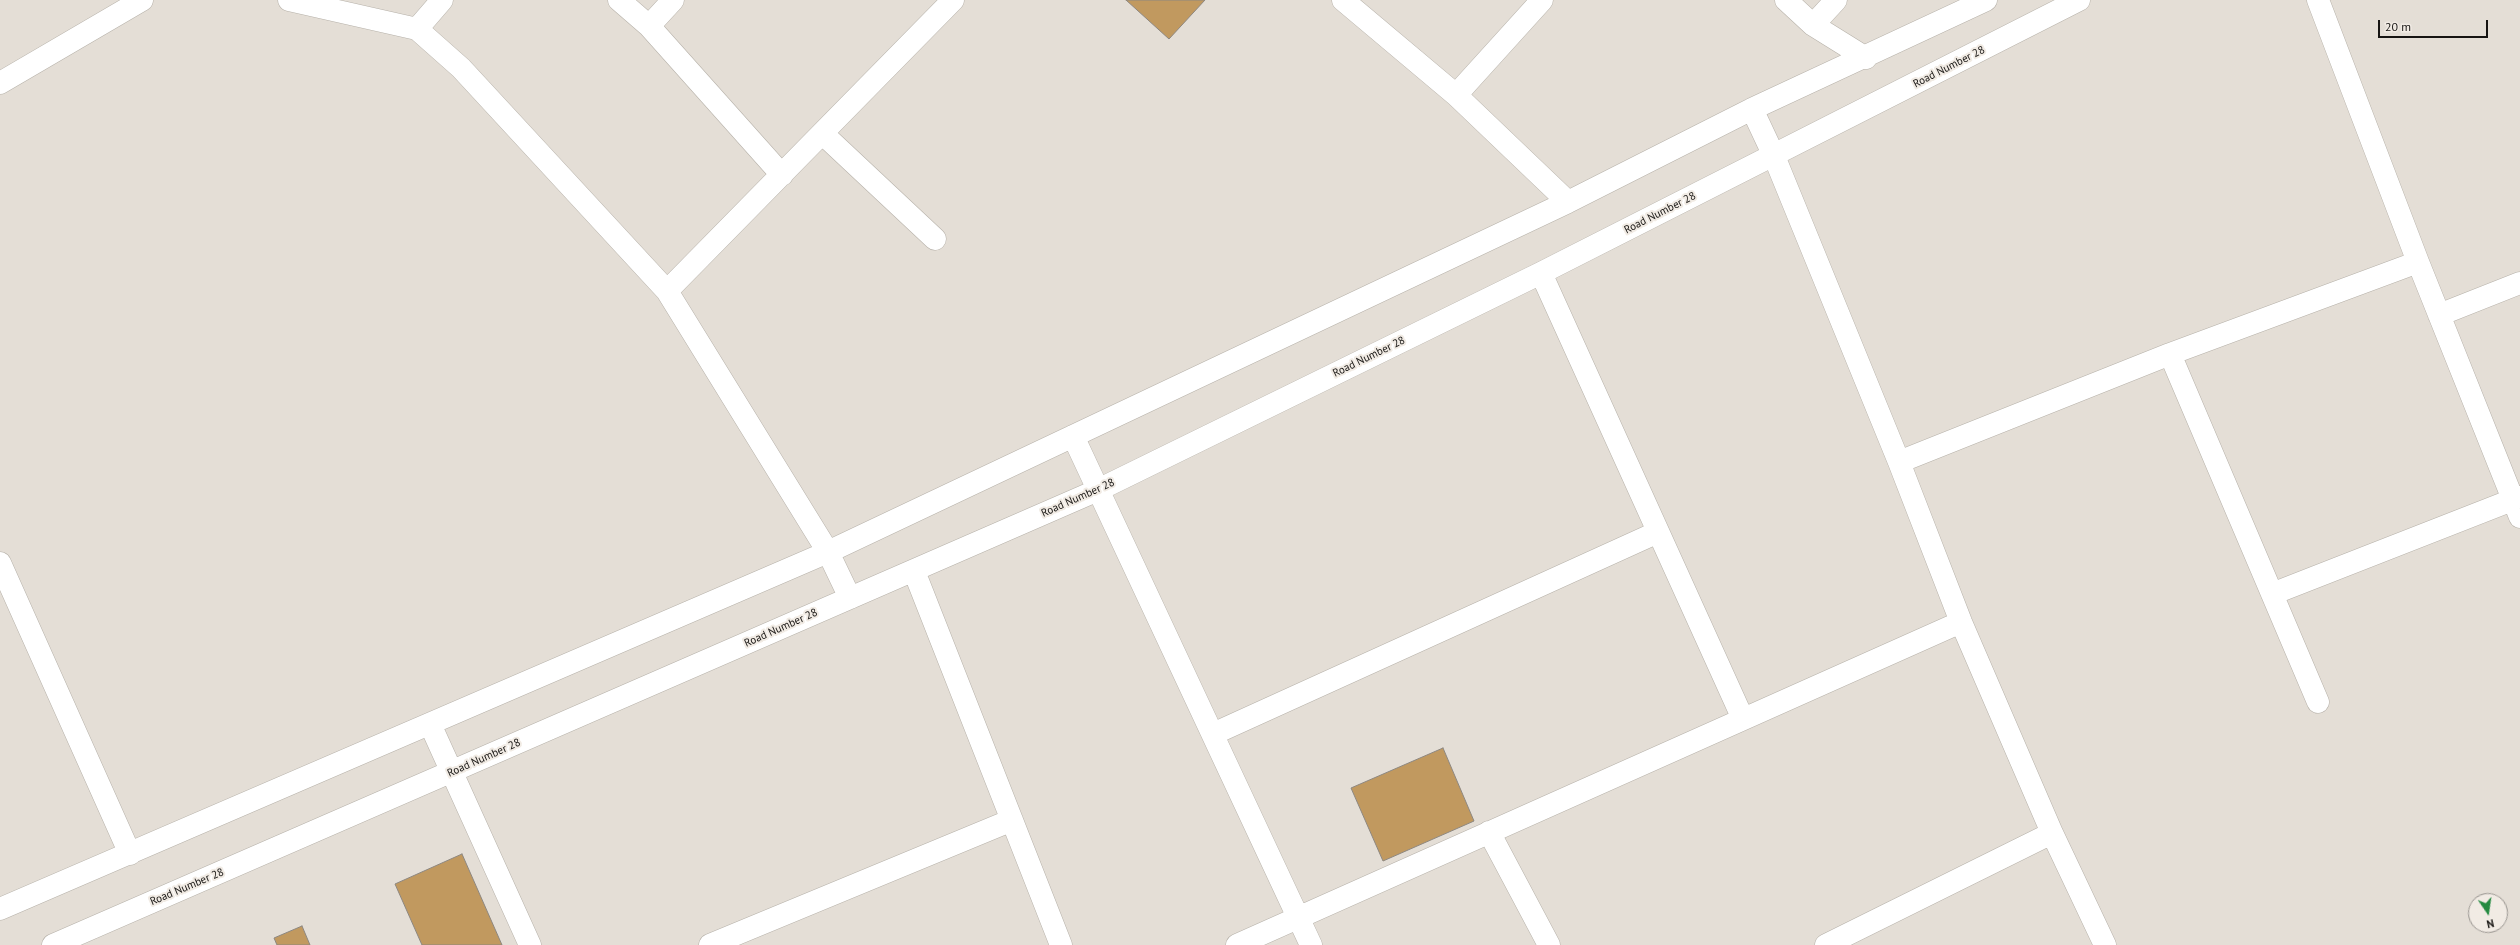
<!DOCTYPE html>
<html>
<head>
<meta charset="utf-8">
<style>
  body { margin:0 }
  #map { position:relative; width:2520px; height:945px; overflow:hidden; background:#e4ded6; font-family:"PT Sans",sans-serif }
  canvas { display:block }
  .north { position:absolute; left:2468px; top:893px; width:40px; height:40px; box-sizing:border-box; background:#f1ebe4; border:1px solid #999590; border-radius:50%; rotate:167deg; font-size:11px; font-weight:700; line-height:16px; text-align:center; color:#161412 }
  .north::after { content:''; display:block; margin:auto; width:14px; height:18px; background:#248a40; clip-path:polygon(50% 0,100% 100%,50% 72%,0 100%) }
  .scale { position:absolute; left:2378px; top:20px; width:110px; height:18px; box-sizing:border-box; border:2px solid #161412; border-top:0; padding-left:5px; font-size:12px; line-height:14px; white-space:nowrap; color:#161412; -webkit-text-stroke:3px #f1ebe4; paint-order:stroke }
</style>
</head>
<body>
<div id="map">
<canvas width="2520" height="945"></canvas>
<div class="north">N</div>
<div class="scale">20 m</div>
</div>
<script>
const c = document.querySelector('canvas').getContext('2d');
c.lineJoin = 'round';
function fill(path, color) { c.fillStyle = color; c.fill(path, 'evenodd'); }
const toPath = rows => new Path2D(rows.map(r => 'M' + r).join(''));
function stroke(path, color, width, dash) { c.strokeStyle = color; c.lineWidth = width; c.lineCap = dash ? 'butt' : 'round'; c.setLineDash(dash || []); c.stroke(path); }
function write(font, color, halo, rows, align = 'center') {
  c.font = font + ' "PT Sans",sans-serif'; c.lineWidth = 4; c.setLineDash([]); c.textBaseline = 'middle'; c.strokeStyle = halo; c.fillStyle = color; for (const [text, x, y, turn = 0] of rows) {
    c.save(); c.translate(x, y); c.rotate((+turn || 0) * Math.PI / 180); c.textAlign = isNaN(turn) ? turn : align; if (halo) c.strokeText(text, 0, 0); c.fillText(text, 0, 0); c.restore();
  }
}
const building = toPath([
  [1126,0,1205,0,1169,39,1126,0],
  [1443,748,1474,821,1383,861,1351,788,1443,748],
  [462,854,502,945,422,945,395,884,462,854],
  [302,926,310,945,277,945,274,938,302,926]
]);
const minor = toPath([
  [289,0,417,29,461,68,667,291,828,552,850,598],
  [619,0,649,26,673,0],
  [1343,0,1456,95,1568,202],
  [1786,0,1813,25,1866,58],
  [2318,0,2418,262,2520,517],
  [1813,25,1836,0],
  [649,26,782,175],
  [417,29,442,0],
  [0,83,142,0],
  [1456,95,1542,0],
  [1752,109,1774,156,1899,462,1961,622,2052,833,2105,945],
  [823,134,935,239],
  [1541,273,1743,719],
  [667,291,953,0],
  [2439,315,2520,283],
  [2170,354,2318,702],
  [1073,436,1311,945],
  [1899,462,2170,354,2418,262],
  [0,563,130,854],
  [914,571,1061,945],
  [2272,594,2520,497],
  [430,724,530,945],
  [1213,734,1658,532],
  [1489,832,1549,945],
  [0,909,828,552,1568,202,1752,109,1986,0],
  [53,945,1098,490,1541,273,2079,0],
  [710,945,1012,820],
  [1237,945,1961,622],
  [1826,945,2052,833]
]);
const streetNames = [
  ["Road Number 28",1949,67,-27],
  ["Road Number 28",1660,213,-27],
  ["Road Number 28",1369,357,-26],
  ["Road Number 28",1078,498,-24],
  ["Road Number 28",781,628,-24],
  ["Road Number 28",484,758,-24],
  ["Road Number 28",187,887,-23]
];
fill(building, '#c1995f');
stroke(building, '#8d8780', 1);
stroke(minor, '#b6b1a9', 23);
stroke(minor, '#fff', 22);
write('11px', '#161412', '#f1ebe4', streetNames);
</script>
</body>
</html>
